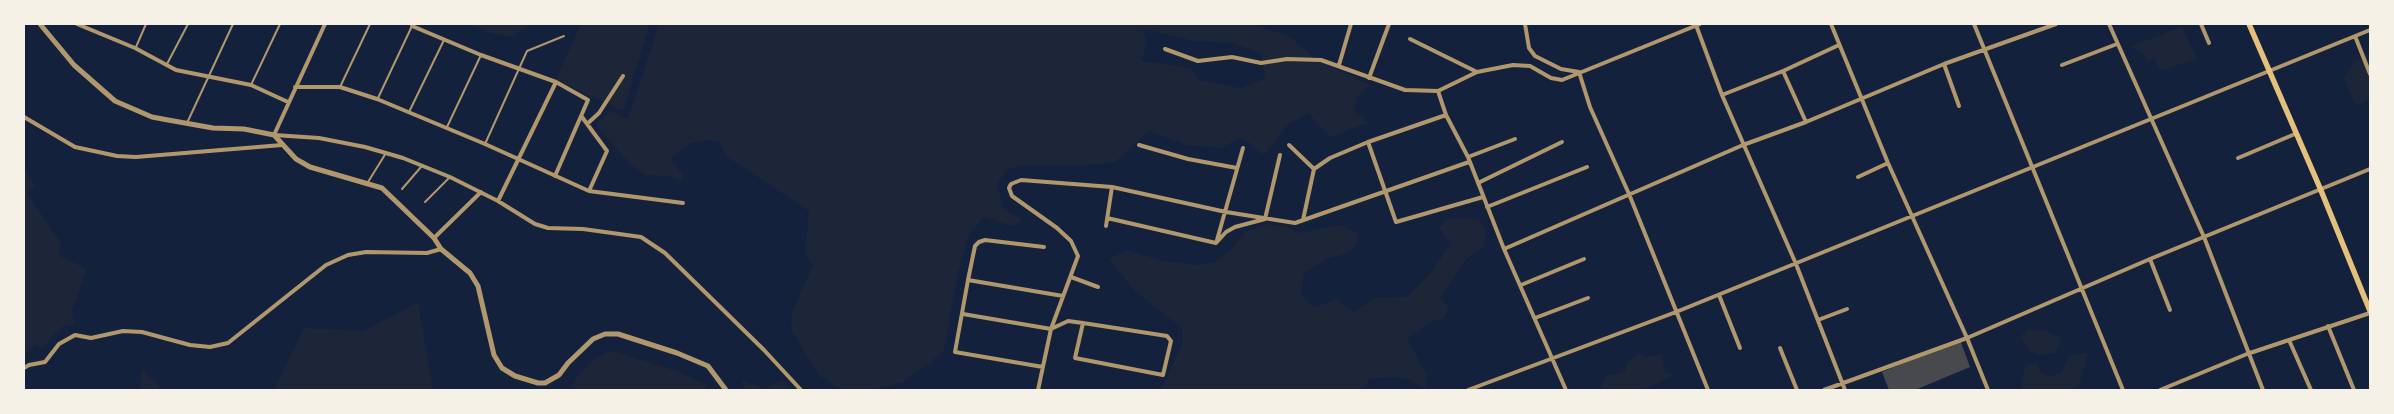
<!DOCTYPE html>
<html>
<head>
<meta charset="utf-8">
<style>
  body { margin:0 }
  #map { position:relative; width:2394px; height:414px; overflow:hidden; background:#14213d; font-family:Raleway,sans-serif }
  canvas { display:block }
  .frame { position:absolute; inset:0; border:25px solid #f6f1e7; pointer-events:none }
</style>
</head>
<body>
<div id="map">
<canvas width="2394" height="414"></canvas>
<div class="frame"></div>
</div>
<script>
const c = document.querySelector('canvas').getContext('2d');
c.lineJoin = 'round';
function fill(path, color) { c.fillStyle = color; c.fill(path, 'evenodd'); }
const toPath = rows => new Path2D(rows.map(r => 'M' + r).join(''));
function stroke(path, color, width, dash) { c.strokeStyle = color; c.lineWidth = width; c.lineCap = dash ? 'butt' : 'round'; c.setLineDash(dash || []); c.stroke(path); }
const green = toPath([
  [468,24,530,24,512,37,491,33],
  [581,24,650,24,623,111,556,80],
  [659,24,1252,24,1291,37,1316,60,1369,85,1357,97,1354,111,1368,123,1330,137,1308,113,1288,125,1264,155,1242,137,1221,148,1187,145,1149,131,1115,162,1088,165,1024,165,1007,170,997,184,1004,209,1023,220,1012,226,984,217,969,234,957,277,944,351,904,382,869,390,842,390,820,376,791,330,792,312,813,265,805,255,809,211,726,156,719,142,705,140,690,143,670,160,684,176,681,181,668,176,645,175,630,163,596,126,610,111,628,119],
  [1143,29,1194,41,1232,43,1261,53,1265,79,1239,88,1200,80,1191,68,1141,61,1147,43],
  [2182,27,2197,58,2161,71,2153,58,2148,62,2142,52,2129,47],
  [2369,54,2370,99,2356,106,2344,78,2355,61],
  [25,169,36,187,27,193,61,243,58,255,87,269,72,310,75,324,65,325,56,332,42,349,35,345,24,355],
  [1451,218,1478,219,1486,229,1484,247,1467,259,1440,297,1448,307,1444,318,1430,322,1407,338,1426,374,1427,390,1408,379,1391,377,1369,379,1363,390,1161,390,1183,343,1182,328,1135,291,1109,259,1127,250,1163,261,1196,265,1215,262,1230,250,1247,231,1267,224,1286,227,1300,233,1340,225,1359,234,1358,243,1346,254,1329,258,1303,274,1302,296,1314,308,1336,299,1354,312,1374,298,1407,297,1433,270,1451,243,1438,228],
  [418,302,433,390,274,390,304,328,363,331],
  [2027,329,2048,331,2061,338,2056,353,2037,355,2029,350,2021,336],
  [612,351,677,371,707,385,705,390,571,390,577,377,596,357],
  [1638,353,1646,357,1661,354,1665,372,1675,375,1642,390,1603,390,1602,385,1607,374,1614,375,1625,371,1627,362],
  [2075,354,2088,354,2080,382,2074,390,2024,390,2021,380,2026,365,2037,362,2040,371,2051,377,2061,373,2068,359],
  [141,368,162,390,140,390],
  [742,380,765,389,782,380,792,390,744,390]
]);
const building = toPath([
  [1960,340,1970,367,1915,390,1889,390,1882,372]
]);
const service = toPath([
  [136,47,146,24],
  [167,64,188,24],
  [251,85,280,24],
  [340,87,370,24],
  [378,98,412,26],
  [409,112,444,40],
  [187,123,233,24],
  [447,127,481,55],
  [485,144,527,51,564,36],
  [368,182,386,153],
  [402,189,421,167],
  [425,202,450,177]
]);
const minor = toPath([
  [77,24,135,48,176,70,251,85,288,102],
  [325,24,274,135,319,138,365,147,403,158,450,177,498,201,535,224,548,228,583,229,641,237,665,253,764,350,801,390],
  [1525,24,1529,48,1535,56,1561,69,1579,72,1590,107,1629,194,1708,390],
  [1831,24,1888,163,1967,338,1988,390],
  [1974,24,2123,390],
  [2109,24,2204,237,2263,390],
  [2201,24,2209,43],
  [1696,25,1722,95,1796,264,1845,390],
  [412,26,481,55,556,82,588,100,555,176],
  [2355,36,2370,74],
  [1410,39,1477,72],
  [1165,49,1198,61,1232,57,1261,63,1287,59,1321,60,1405,90,1438,91,1477,72,1513,65,1530,66,1551,78,1562,80,1700,24],
  [1944,64,1959,106],
  [1339,65,1351,24],
  [2062,65,2117,44],
  [1783,71,1806,122],
  [1369,78,1389,24],
  [295,87,340,87,377,99,485,144,589,191,683,203],
  [1438,91,1446,115,1468,157,1504,249,1566,390],
  [1722,95,1783,71,1839,45],
  [24,117,75,147,117,156,136,157,282,145],
  [582,117,607,151,589,191],
  [587,124,599,113,623,76],
  [1368,142,1396,222,1483,197],
  [1139,145,1188,159,1237,168],
  [1289,145,1314,169,1303,220],
  [1468,157,1515,139],
  [2238,158,2295,134],
  [1314,169,1330,158,1368,142,1446,115],
  [1858,177,1888,163],
  [1478,183,1562,142],
  [498,201,556,82],
  [1487,207,1587,167],
  [1107,218,1216,243,1226,232,1235,227,1265,219,1280,155],
  [1106,226,1112,187],
  [434,238,481,192],
  [1217,240,1243,148],
  [1504,249,1743,145,1806,122,1944,64,2056,24],
  [2150,259,2170,310],
  [1071,277,1098,287],
  [968,280,1063,296],
  [1521,285,1584,259],
  [1719,295,1740,348],
  [963,314,1051,329,1068,321,1083,323,1167,336,1171,341,1163,375,1075,358,1083,323],
  [1535,318,1588,298],
  [1818,320,1847,309],
  [2328,326,2354,390],
  [2289,340,2311,390],
  [1780,348,1797,390],
  [1043,367,955,352,968,280,975,246,979,242,985,240,1044,247],
  [24,368,29,365,45,362,59,344,75,335,91,338,123,331,142,332,190,345,210,347,228,343,326,265,348,255,366,252,427,253,441,249],
  [1038,390,1051,329,1078,256,1071,241,1057,228,1012,196,1009,188,1011,184,1021,180,1112,187,1226,212,1295,223,1469,162],
  [1468,390,1676,312,2370,30],
  [1824,390,1967,338,2150,259,2370,169],
  [2160,390,2247,354,2370,313]
]);
const tertiary = toPath([
  [40,24,74,65,115,101,152,117,168,120,213,128,244,129,274,135,296,159,310,167,382,188,434,238,441,249,470,273,478,286,494,355,502,368,515,376,538,383,545,383,559,375,568,363,593,339,605,334,618,334,677,353,708,366,726,390]
]);
const secondary = toPath([
  [2249,24,2320,188,2370,311]
]);
fill(green, '#1d2539');
fill(building, '#48494c');
stroke(service, '#b1986c', 2);
stroke(minor, '#b1986c', 4);
stroke(tertiary, '#b1986c', 5);
stroke(secondary, '#e5c07b', 5.5);
</script>
</body>
</html>
